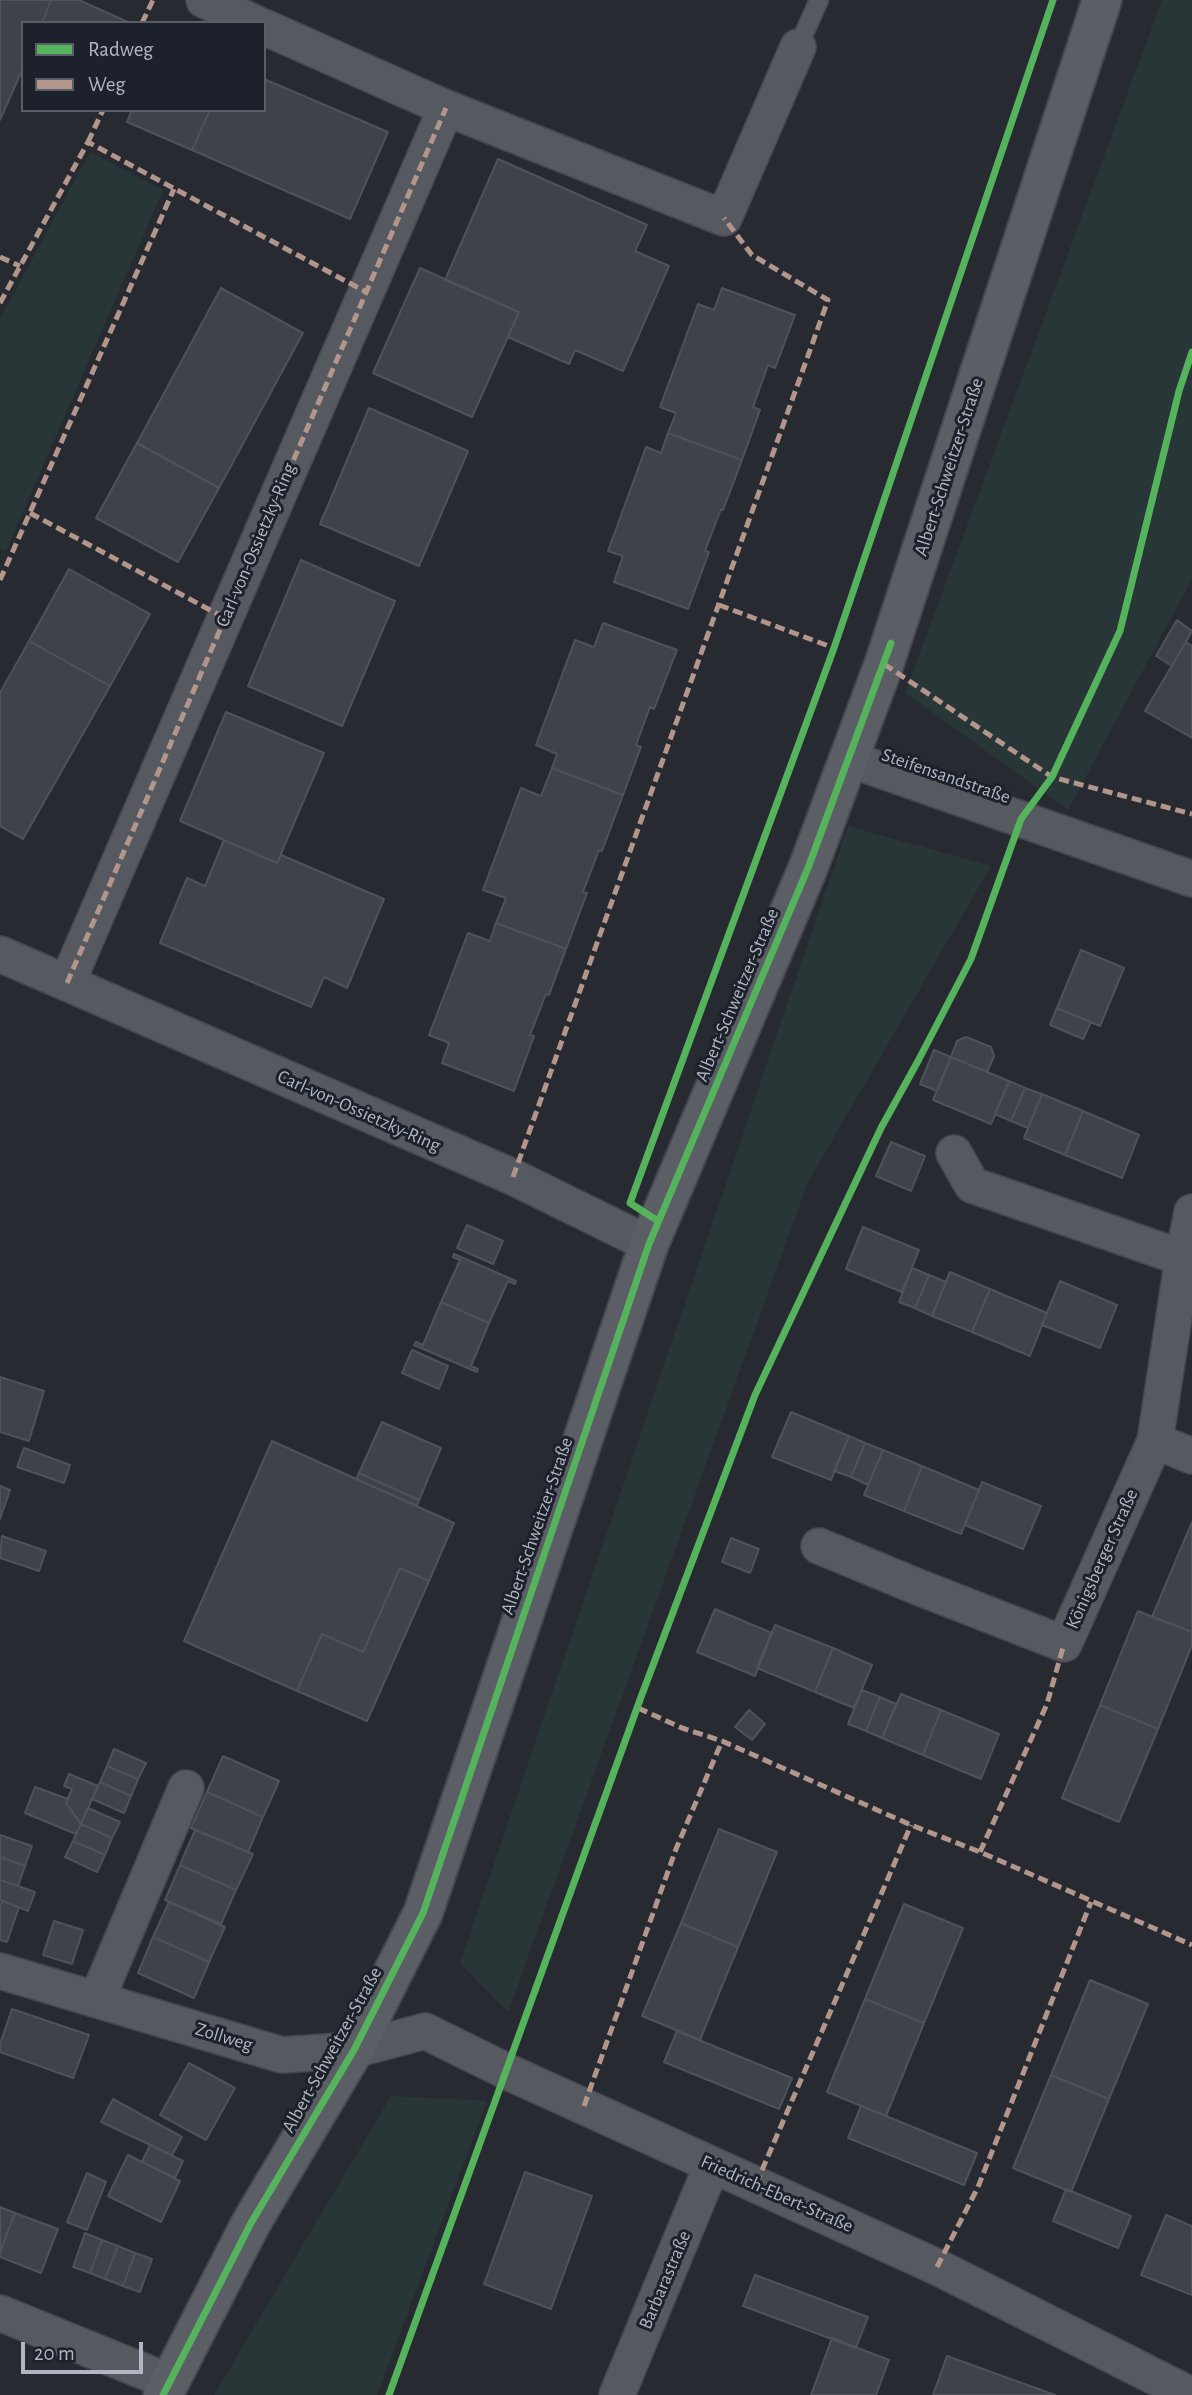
<!DOCTYPE html>
<html>
<head>
<meta charset="utf-8">
<style>
  body { margin:0 }
  #map { position:relative; width:1192px; height:2395px; overflow:hidden; background:#272b31; font-family:"Alegreya Sans",sans-serif }
  canvas { display:block }
  .legend { position:absolute; left:21px; top:21px; width:245px; height:91px; box-sizing:border-box; background:#1c212b; border:2px solid #585d67; margin:0; padding:9px 12px; list-style:none; font-size:21px; color:#b1b7c2 }
  .legend li { display:flex; align-items:center; gap:14px; height:35px }
  .legend b { width:35px; border:2px solid #585d67 }
  .scale { position:absolute; left:21px; top:2342px; width:122px; height:32px; box-sizing:border-box; border:4px solid #b1b7c2; border-top:0; padding-left:9px; font-size:21px; line-height:24px; white-space:nowrap; color:#b1b7c2; -webkit-text-stroke:5px #1c212b; paint-order:stroke }
</style>
</head>
<body>
<div id="map">
<canvas width="1192" height="2395"></canvas>
<ul class="legend">
<li><b style="height:9px;background:#56b35d"></b>Radweg</li>
<li><b style="height:9px;background:#b2968c"></b>Weg</li>
</ul>
<div class="scale">20 m</div>
</div>
<script>
const c = document.querySelector('canvas').getContext('2d');
c.lineJoin = 'round';
function fill(path, color) { c.fillStyle = color; c.fill(path, 'evenodd'); }
const toPath = rows => new Path2D(rows.map(r => 'M' + r).join(''));
function stroke(path, color, width, dash) { c.strokeStyle = color; c.lineWidth = width; c.lineCap = dash ? 'butt' : 'round'; c.setLineDash(dash || []); c.stroke(path); }
function write(font, color, halo, rows, align = 'center') {
  c.font = font + ' "Alegreya Sans",sans-serif'; c.lineWidth = 6; c.setLineDash([]); c.textBaseline = 'middle'; c.strokeStyle = halo; c.fillStyle = color; for (const [text, x, y, turn = 0] of rows) {
    c.save(); c.translate(x, y); c.rotate((+turn || 0) * Math.PI / 180); c.textAlign = isNaN(turn) ? turn : align; if (halo) c.strokeText(text, 0, 0); c.fillText(text, 0, 0); c.restore();
  }
}
const green = toPath([
  [1162,0,1192,0,1192,579,1068,810,905,693],
  [90,152,163,190,6,551,0,548,0,319],
  [848,826,991,866,808,1182,508,2012,460,1963],
  [391,2096,487,2101,377,2395,214,2395]
]);
const building = toPath([
  [0,0,51,0,42,23,23,23,23,68,0,120,0,0],
  [51,0,79,0,130,23,42,23,51,0],
  [264,79,388,132,350,219,192,150,210,110,264,110,264,79],
  [132,110,210,110,192,150,127,122,132,110],
  [498,159,647,225,635,251,669,266,623,371,575,350,569,364,508,337,519,312,445,280,498,159],
  [420,268,519,312,472,417,373,373,420,268],
  [221,288,303,333,219,488,137,443,221,288],
  [722,288,795,315,775,368,768,365,753,407,760,410,742,460,668,433,676,413,660,407,698,304,714,310,722,288],
  [369,408,468,451,419,566,320,524,369,408],
  [668,433,742,460,723,510,721,509,705,551,709,552,688,609,614,582,623,556,608,551,646,447,661,453,668,433],
  [137,443,219,488,178,562,96,518,137,443],
  [301,560,395,601,342,726,248,686,301,560],
  [69,569,150,614,110,686,29,641,69,569],
  [1177,620,1192,631,1172,666,1156,656,1177,620],
  [603,623,677,650,654,709,650,707,636,745,641,747,623,795,552,768,557,754,536,745,575,640,594,647,603,623],
  [29,641,110,686,23,839,0,826,0,693,29,641],
  [1186,642,1192,646,1192,738,1145,711,1186,642],
  [226,712,324,753,277,863,180,821,226,712],
  [552,768,623,795,602,851,599,850,583,892,587,893,566,949,496,923,506,898,483,890,521,788,541,796,552,768],
  [224,840,277,863,281,855,384,899,347,988,324,977,311,1007,160,943,187,878,205,886,224,840],
  [496,923,566,949,549,995,546,994,530,1035,534,1036,514,1091,442,1063,449,1043,429,1035,468,933,490,941,496,923],
  [1081,950,1124,968,1100,1026,1057,1008,1081,950],
  [1057,1008,1091,1022,1083,1039,1050,1025,1057,1008],
  [966,1037,991,1047,994,1056,987,1072,951,1057,957,1041,966,1037],
  [934,1050,951,1057,937,1091,920,1084,934,1050],
  [951,1057,1009,1081,991,1124,933,1100,951,1057],
  [1009,1081,1025,1088,1011,1121,995,1114,1009,1081],
  [1025,1088,1042,1094,1028,1128,1011,1121,1025,1088],
  [1042,1094,1083,1111,1065,1155,1024,1138,1042,1094],
  [1083,1111,1139,1135,1122,1178,1065,1155,1083,1111],
  [891,1142,925,1156,911,1191,876,1176,891,1142],
  [467,1225,503,1241,493,1264,457,1248,467,1225],
  [863,1227,919,1250,902,1292,846,1269,863,1227],
  [454,1254,516,1281,515,1284,508,1281,489,1323,441,1302,460,1260,453,1257,454,1254],
  [912,1268,929,1275,915,1308,899,1302,912,1268],
  [950,1272,990,1289,972,1332,932,1316,950,1272],
  [929,1275,946,1282,932,1316,915,1308,929,1275],
  [1060,1281,1117,1305,1100,1348,1042,1325,1060,1281],
  [990,1289,1047,1313,1030,1356,972,1332,990,1289],
  [441,1302,489,1323,471,1366,478,1369,477,1372,414,1345,416,1342,423,1345,441,1302],
  [412,1350,448,1366,439,1389,402,1373,412,1350],
  [0,1377,44,1391,29,1441,0,1432,0,1377],
  [791,1412,849,1436,831,1480,772,1457,791,1412],
  [382,1422,441,1448,419,1500,359,1473,382,1422],
  [849,1436,865,1443,851,1477,834,1471,849,1436],
  [272,1441,454,1523,429,1581,400,1568,363,1652,322,1634,297,1691,184,1641,272,1441],
  [865,1443,883,1450,868,1485,851,1477,865,1443],
  [24,1448,70,1465,64,1483,17,1467,24,1448],
  [883,1450,922,1466,904,1511,864,1495,883,1450],
  [922,1466,979,1490,961,1534,904,1511,922,1466],
  [359,1473,419,1500,417,1506,356,1479,359,1473],
  [982,1482,1041,1506,1023,1549,965,1525,982,1482],
  [0,1486,10,1490,0,1519,0,1486],
  [1192,1522,1192,1632,1152,1617,1192,1522],
  [2,1536,46,1551,39,1571,0,1558,2,1536],
  [731,1538,759,1549,750,1573,722,1562,731,1538],
  [400,1568,429,1581,367,1721,297,1691,322,1634,363,1652,400,1568],
  [715,1609,772,1633,755,1676,697,1652,715,1609],
  [1138,1611,1192,1632,1192,1645,1158,1729,1100,1705,1138,1611],
  [775,1625,833,1648,815,1692,757,1668,775,1625],
  [833,1648,872,1665,854,1708,815,1692,833,1648],
  [862,1690,880,1697,866,1731,848,1724,862,1690],
  [901,1694,941,1710,923,1755,882,1738,901,1694],
  [880,1697,896,1704,882,1738,866,1731,880,1697],
  [1100,1705,1158,1729,1119,1822,1062,1798,1100,1705],
  [749,1710,765,1724,752,1740,735,1727,749,1710],
  [941,1710,999,1734,981,1779,923,1755,941,1710],
  [114,1749,146,1763,138,1779,107,1766,114,1749],
  [223,1756,279,1781,263,1817,207,1792,223,1756],
  [107,1766,138,1779,131,1796,100,1782,107,1766],
  [69,1774,98,1786,81,1824,66,1803,72,1789,64,1786,69,1774],
  [100,1782,131,1796,124,1813,92,1799,100,1782],
  [35,1787,68,1799,66,1803,81,1824,76,1834,25,1813,35,1787],
  [207,1792,263,1817,248,1852,191,1828,207,1792],
  [88,1808,120,1822,112,1838,81,1824,88,1808],
  [81,1824,112,1838,105,1855,73,1841,81,1824],
  [719,1829,777,1852,738,1947,681,1923,719,1829],
  [195,1830,253,1854,236,1890,180,1865,195,1830],
  [0,1835,32,1846,25,1866,0,1857,0,1835],
  [73,1841,105,1855,97,1872,65,1857,73,1841],
  [0,1857,25,1866,18,1886,0,1880,0,1857],
  [180,1865,236,1890,221,1924,165,1900,180,1865],
  [0,1880,35,1892,28,1911,0,1900,0,1880],
  [2,1901,19,1907,7,1942,0,1940,0,1908,2,1901],
  [169,1902,225,1927,209,1962,153,1937,169,1902],
  [904,1904,963,1928,924,2023,865,1999,904,1904],
  [54,1921,83,1930,72,1964,43,1955,54,1921],
  [681,1923,738,1947,700,2040,642,2016,681,1923],
  [153,1937,209,1962,194,1998,138,1973,153,1937],
  [1090,1980,1148,2004,1109,2099,1051,2075,1090,1980],
  [865,1999,924,2023,886,2116,827,2092,865,1999],
  [12,2009,89,2035,73,2078,0,2052,0,2044,12,2009],
  [677,2031,792,2078,779,2109,664,2062,677,2031],
  [189,2063,235,2088,206,2140,160,2115,189,2063],
  [1051,2075,1109,2099,1071,2192,1013,2168,1051,2075],
  [113,2099,182,2137,172,2155,101,2122,113,2099],
  [861,2106,977,2153,964,2185,848,2138,861,2106],
  [150,2145,183,2161,175,2178,142,2162,150,2145],
  [128,2155,180,2181,161,2222,108,2196,128,2155],
  [525,2172,592,2196,551,2309,484,2284,525,2172],
  [87,2173,106,2182,87,2230,67,2222,87,2173],
  [1066,2189,1131,2216,1118,2248,1053,2221,1066,2189],
  [0,2207,15,2213,0,2252,0,2207],
  [15,2213,58,2229,41,2273,0,2257,0,2252,15,2213],
  [1166,2215,1192,2226,1192,2295,1141,2275,1166,2215],
  [85,2233,102,2240,90,2273,73,2267,85,2233],
  [102,2240,118,2246,105,2279,90,2273,102,2240],
  [118,2246,135,2253,123,2286,105,2279,118,2246],
  [135,2253,152,2259,140,2292,123,2286,135,2253],
  [755,2275,868,2317,856,2348,743,2306,755,2275],
  [832,2338,889,2360,876,2395,811,2395,832,2338],
  [947,2356,1055,2395,933,2395,947,2356]
]);
const lane = toPath([
  [798,47,819,0]
]);
const street = toPath([
  [204,0,255,23],
  [264,27,446,108,724,218,798,47],
  [849,759,1192,879],
  [0,954,513,1177,649,1244],
  [67,983,446,108],
  [954,1153,972,1185,1183,1258],
  [1155,1441,1192,1456],
  [819,1546,918,1587,1064,1644,1155,1441,1183,1258,1192,1212],
  [0,1971,282,2055,354,2050,425,2031,508,2072,937,2267,1191,2395],
  [97,1999,186,1788],
  [0,2313,170,2382],
  [617,2395,712,2165]
]);
const secondary = toPath([
  [163,2395,251,2223,354,2050,423,1913,649,1244,808,868,884,664,1102,0]
]);
const quiet = toPath([
  [142,23,153,0],
  [88,142,103,110],
  [0,257,20,266],
  [0,303,88,142,366,292],
  [30,513,225,618],
  [0,580,174,189],
  [719,605,834,648],
  [884,664,1052,777,1192,814],
  [67,983,446,108],
  [513,1177,828,300,752,255,724,218],
  [638,1708,682,1728,722,1741,911,1825,980,1852,1192,1945],
  [980,1852,1047,1704,1064,1644],
  [584,2106,676,1849,722,1741],
  [756,2184,911,1825],
  [937,2267,978,2187,1091,1902]
]);
const cycleway = toPath([
  [658,1221,630,1203,834,648,1053,0],
  [163,2395,251,2223,354,2050,423,1913,649,1244,808,868,891,643],
  [389,2395,641,1697,755,1395,881,1128,918,1061,971,959,1021,819,1052,777,1120,631,1179,391,1192,352]
]);
const streetNames = [
  ["Albert-Schweitzer-Straße",949,467,-72],
  ["Carl-von-Ossietzky-Ring",256,545,-67],
  ["Steifensandstraße",946,776,19],
  ["Albert-Schweitzer-Straße",737,995,-67],
  ["Carl-von-Ossietzky-Ring",359,1111,24],
  ["Albert-Schweitzer-Straße",537,1526,-71],
  ["Königsberger Straße",1102,1559,-66],
  ["Zollweg",224,2037,17],
  ["Albert-Schweitzer-Straße",332,2050,-61],
  ["Friedrich-Ebert-Straße",777,2194,24],
  ["Barbarastraße",665,2280,-67]
];
fill(green, '#283637');
fill(building, '#3f4248');
stroke(building, '#4e5259', 2);
stroke(lane, '#44474c', 21);
stroke(street, '#44474c', 38);
stroke(secondary, '#44474c', 42);
stroke(lane, '#565960', 18);
stroke(street, '#565960', 35);
stroke(secondary, '#5b5e64', 38);
stroke(quiet, '#b2968c', 5, [10, 5]);
stroke(cycleway, '#56b35d', 7);
write('19px', '#b1b7c2', '#1c212b', streetNames);
</script>
</body>
</html>
